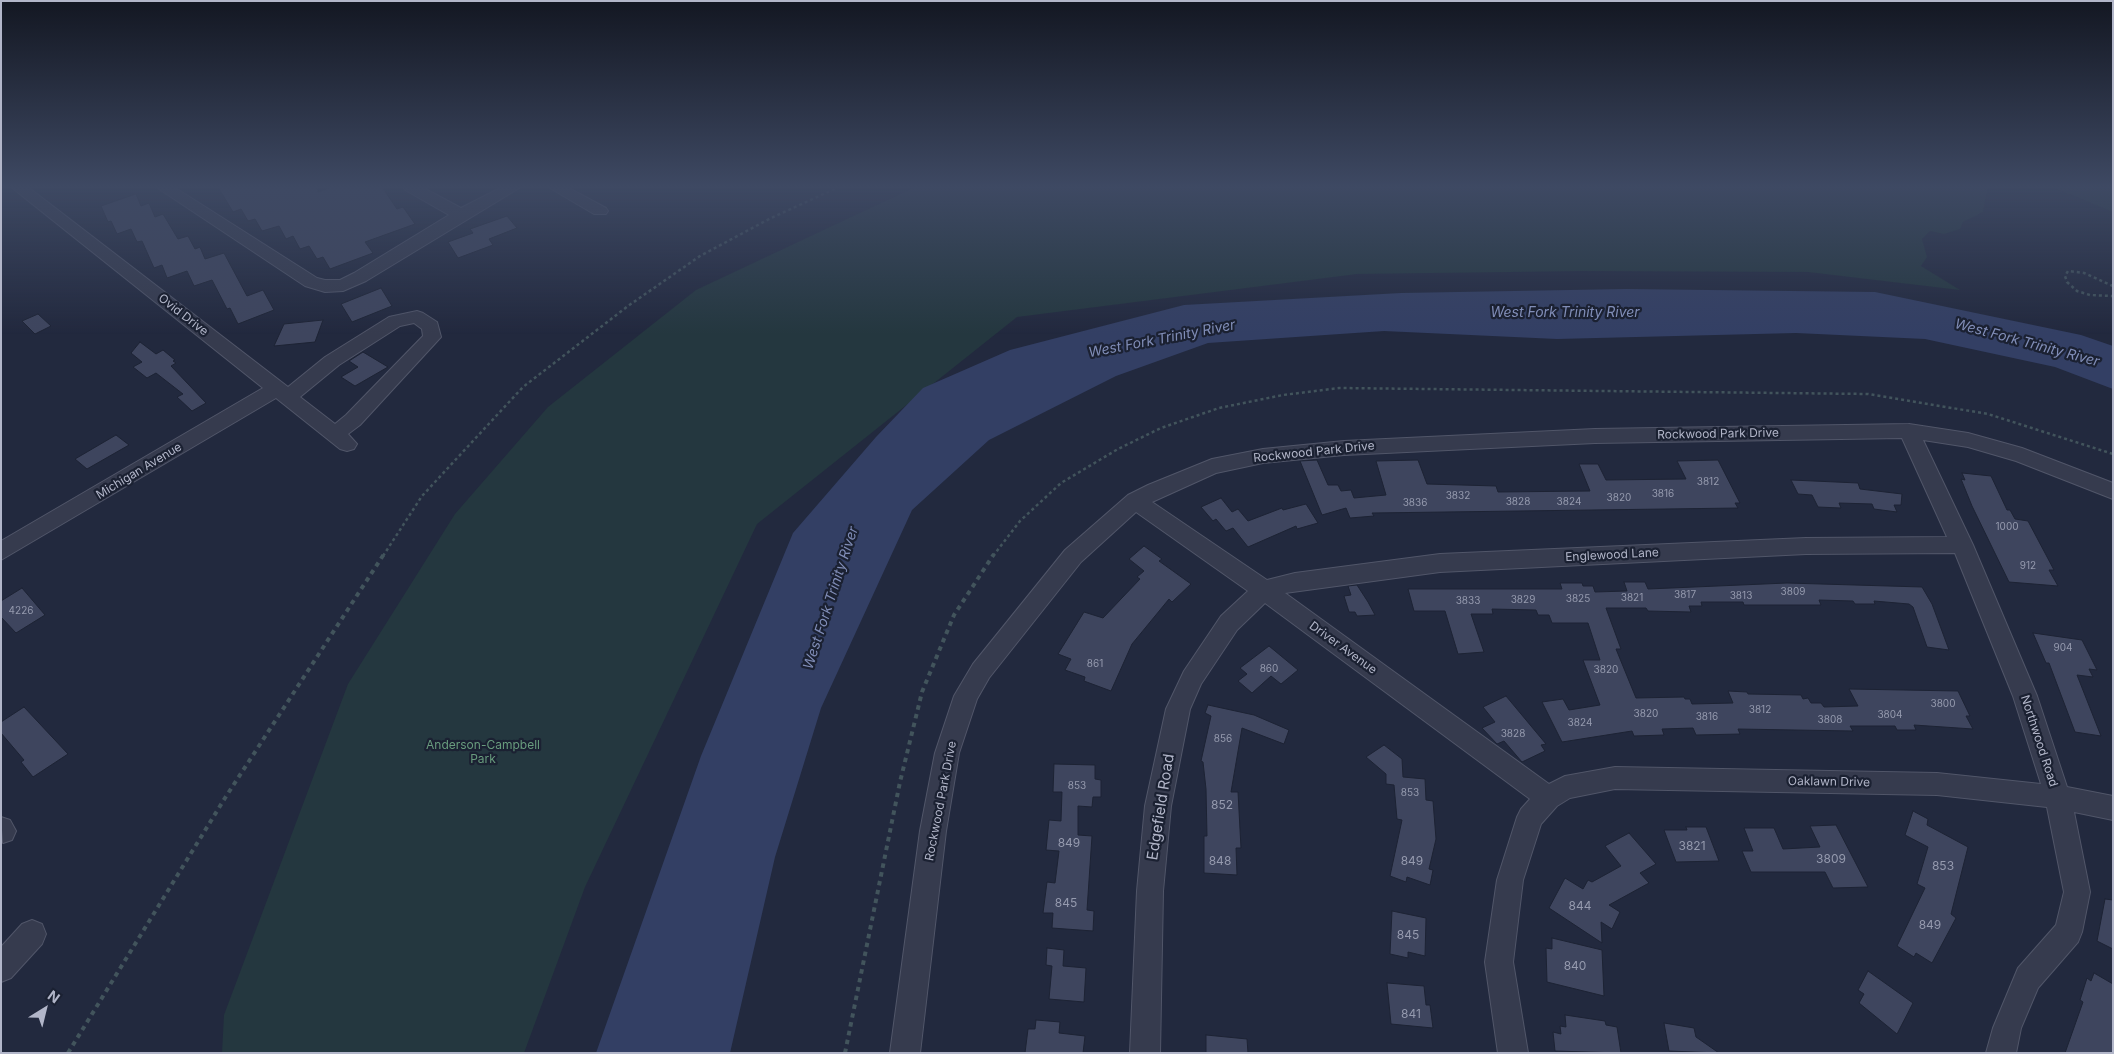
<!DOCTYPE html>
<html>
<head>
<meta charset="utf-8">
<style>
  body { margin:0 }
  #map { position:relative; width:2114px; height:1054px; overflow:hidden; background:#22293e; font-family:Inter,sans-serif }
  canvas { display:block }
  .frame { position:absolute; inset:0; border:2px solid #b2b6c9; pointer-events:none }
  .north { position:absolute; left:20px; top:984px; width:50px; height:50px; -webkit-text-stroke:4px #1b2132; paint-order:stroke; rotate:36deg; font-size:14px; font-weight:700; line-height:20px; text-align:center; color:#b2b6c9 }
  .north::after { content:''; display:block; margin:auto; width:18px; height:22px; background:#b2b6c9; clip-path:polygon(50% 0,100% 100%,50% 72%,0 100%) }
</style>
</head>
<body>
<div id="map">
<canvas width="2114" height="1054"></canvas>
<div class="frame"></div>
<div class="north">N</div>
</div>
<script>
const c = document.querySelector('canvas').getContext('2d');
c.lineJoin = 'round';
function fill(path, color) { c.fillStyle = color; c.fill(path, 'evenodd'); }
const toPath = rows => new Path2D(rows.map(r => 'M' + r).join(''));
function stroke(path, color, width, dash) { c.strokeStyle = color; c.lineWidth = width; c.lineCap = dash ? 'butt' : 'round'; c.setLineDash(dash || []); c.stroke(path); }
function write(font, color, halo, rows, align = 'center') {
  c.font = font + ' Inter,sans-serif'; c.lineWidth = 4.5; c.setLineDash([]); c.textBaseline = 'middle'; c.strokeStyle = halo; c.fillStyle = color; for (const [text, x, y, turn = 0] of rows) {
    c.save(); c.translate(x, y); c.rotate((+turn || 0) * Math.PI / 180); c.textAlign = isNaN(turn) ? turn : align; if (halo) c.strokeText(text, 0, 0); c.fillText(text, 0, 0); c.restore();
  }
}
const green = toPath([
  [915,187,1988,187,1983,212,1963,222,1960,229,1944,234,1930,231,1922,239,1927,257,1921,266,1960,290,1808,272,1584,271,1357,274,1017,317,757,524,585,887,524,1053,222,1053,224,1015,348,684,455,514,548,407,696,290],
  [2052,187,2113,187,2113,212]
]);
const water = toPath([
  [1626,289,1875,292,2081,335,2113,346,2113,389,2055,367,1925,339,1796,333,1557,339,1384,331,1208,343,1116,376,989,440,912,510,821,708,775,857,730,1053,596,1053,701,756,793,533,876,437,923,388,1010,350,1184,305,1401,293]
]);
const building = toPath([
  [218,187,317,187,318,192,333,187,382,187,397,209,403,207,415,224,365,242,373,253,330,269,323,257,317,259,309,246,300,249,293,236,286,239,279,226,262,231,255,219,248,221,241,209,233,212,218,187],
  [136,194,141,206,149,203,155,217,163,214,178,239,188,236,195,249,200,247,205,259,224,253,247,296,263,290,274,310,238,324,230,308,227,309,212,280,194,286,187,271,167,278,162,265,154,268,142,241,137,242,131,229,117,234,111,221,108,222,101,206,136,194],
  [507,216,517,228,489,239,493,245,458,258,448,242,473,233,470,229,507,216],
  [381,288,392,306,352,322,341,304,381,288],
  [38,314,51,326,35,334,22,321,38,314],
  [323,320,315,342,274,346,284,324,323,320],
  [140,342,156,354,163,350,175,360,173,361,176,363,171,366,206,403,192,411,177,397,183,394,156,373,147,378,133,367,142,362,131,353,140,342],
  [363,352,388,367,355,386,341,377,358,367,349,361,363,352],
  [116,435,129,445,87,469,75,459,116,435],
  [1317,460,1328,485,1338,485,1341,491,1351,490,1354,498,1386,495,1376,461,1418,460,1427,484,1496,486,1498,492,1590,491,1579,464,1598,464,1606,480,1686,479,1677,461,1718,460,1740,503,1735,503,1738,508,1372,513,1374,516,1350,518,1346,508,1322,515,1300,461,1317,460],
  [1962,473,1991,476,2007,510,2010,510,2015,519,2028,521,2054,570,2049,570,2058,586,2009,582,1972,506,1961,479,1965,480,1962,473],
  [1791,480,1858,483,1860,489,1902,494,1901,505,1894,505,1897,512,1874,509,1872,504,1839,503,1841,508,1818,507,1812,495,1798,494,1791,480],
  [1221,498,1232,512,1238,509,1248,521,1282,508,1283,510,1306,504,1318,523,1297,529,1296,526,1248,547,1233,528,1226,531,1216,519,1213,521,1201,507,1221,498],
  [1144,546,1162,559,1159,561,1191,584,1172,602,1169,599,1132,644,1111,691,1084,681,1085,677,1065,670,1071,659,1058,654,1084,612,1103,618,1140,579,1137,577,1144,571,1129,559,1144,546],
  [1624,582,1645,582,1648,589,1787,583,1922,587,1932,604,1949,650,1927,647,1913,607,1909,604,1874,601,1875,604,1855,604,1853,601,1819,600,1821,605,1744,605,1743,602,1701,602,1702,606,1689,606,1691,612,1648,611,1646,608,1606,608,1621,649,1616,649,1636,698,1684,697,1685,699,1690,699,1692,704,1733,703,1728,691,1747,692,1748,694,1801,695,1803,699,1808,698,1811,703,1821,703,1824,707,1858,706,1849,689,1958,691,1970,716,1966,716,1973,729,1914,725,1916,730,1897,730,1895,726,1850,726,1853,731,1738,729,1740,734,1696,735,1693,728,1662,729,1664,735,1634,736,1632,731,1562,742,1542,702,1563,699,1569,710,1600,705,1583,660,1600,660,1588,623,1552,623,1549,615,1538,615,1536,610,1492,609,1493,614,1471,614,1484,652,1458,654,1445,611,1414,611,1408,589,1562,589,1560,583,1582,583,1583,586,1593,586,1595,592,1627,591,1624,582],
  [1357,585,1368,602,1375,615,1357,616,1355,612,1349,612,1344,596,1351,595,1348,586,1357,585],
  [22,588,45,615,16,633,1,617,1,601,22,588],
  [2033,633,2082,640,2097,670,2089,669,2093,677,2077,675,2101,736,2075,732,2049,663,2046,663,2033,633],
  [1269,646,1298,670,1281,684,1271,676,1252,693,1238,681,1247,674,1240,668,1269,646],
  [1506,696,1546,744,1541,745,1545,751,1522,762,1504,741,1497,744,1482,728,1495,722,1483,707,1506,696],
  [1208,705,1254,715,1289,730,1284,744,1242,728,1231,792,1238,792,1241,848,1236,848,1237,875,1204,873,1204,836,1207,836,1206,789,1203,762,1201,761,1211,716,1205,713,1208,705],
  [24,707,68,754,33,777,21,762,24,760,1,733,1,722,24,707],
  [1384,745,1402,759,1403,777,1425,779,1426,800,1433,801,1436,839,1429,869,1433,870,1430,885,1407,877,1406,882,1390,876,1402,820,1397,819,1394,785,1386,784,1386,774,1366,757,1384,745],
  [1054,764,1095,765,1095,779,1101,780,1101,797,1093,797,1092,807,1078,806,1078,835,1092,836,1087,910,1094,911,1093,931,1052,928,1053,913,1043,913,1047,882,1055,883,1059,851,1046,850,1049,820,1061,821,1062,792,1053,792,1054,764],
  [1913,811,1928,819,1927,825,1968,847,1951,914,1956,918,1932,963,1916,953,1914,957,1897,946,1925,888,1917,884,1928,847,1905,835,1913,811],
  [1836,825,1868,887,1833,888,1825,872,1751,872,1742,851,1753,851,1744,828,1774,828,1783,849,1820,847,1810,826,1836,825],
  [1686,827,1706,827,1719,861,1676,862,1664,830,1687,830,1686,827],
  [1629,833,1656,864,1640,873,1649,883,1609,905,1620,912,1612,929,1601,922,1602,943,1549,908,1565,878,1583,889,1588,880,1592,882,1621,866,1605,846,1629,833],
  [2105,899,2113,900,2113,949,2097,941,2105,899],
  [1392,911,1426,918,1425,956,1408,952,1408,958,1390,954,1392,911],
  [1552,938,1602,950,1604,996,1547,982,1546,948,1552,949,1552,938],
  [1047,948,1064,950,1063,966,1086,968,1084,1002,1049,999,1052,966,1046,965,1047,948],
  [1868,971,1913,1003,1897,1034,1859,1003,1864,994,1858,990,1868,971],
  [2094,973,2113,984,2113,1053,2065,1053,2083,1002,2080,1000,2087,978,2091,981,2094,973],
  [1387,983,1424,986,1426,1005,1430,1005,1433,1028,1391,1024,1387,983],
  [1565,1015,1605,1021,1606,1025,1617,1027,1621,1053,1555,1051,1553,1032,1561,1034,1560,1026,1566,1027,1565,1015],
  [1036,1020,1060,1022,1059,1033,1085,1036,1083,1053,1025,1053,1028,1029,1035,1029,1036,1020],
  [1664,1023,1694,1028,1696,1037,1719,1053,1669,1051,1664,1023],
  [1206,1035,1247,1039,1248,1053,1206,1053,1206,1035]
]);
const pathFar1 = toPath([
  [2113,286,2084,273,2068,271,2065,276,2067,282,2077,291,2090,295,2113,296],
  [383,556,422,496,523,387,628,306,700,256,771,218,839,187],
  [993,556,1020,521,1061,483,1118,449,1161,428,1219,408,1283,395,1339,388,1868,394,1988,414,2113,454]
]);
const path = toPath([
  [68,1053,225,798,384,554],
  [845,1053,900,782,922,692,954,615,994,554]
]);
const minor = toPath([
  [11,187,28,187,288,387,325,357,389,317,417,311,423,313,437,322,441,337,360,425,348,434,357,444,354,449,347,451,340,449,276,398,1,560,1,541,263,388,11,187],
  [414,323,422,329,423,336,346,415,335,424,300,397,339,365,400,326,414,323],
  [156,187,174,187,317,278,325,280,340,280,354,273,449,215,405,190,403,187,422,187,461,208,502,187,521,187,366,281,343,291,325,292,305,286,156,187],
  [548,187,567,187,606,208,608,211,606,214,594,214,548,187],
  [1909,424,1968,433,2022,448,2113,483,2113,499,2016,461,1968,447,1923,440,1973,545,2037,696,2067,787,2113,796,2113,820,2074,812,2090,892,2082,932,2078,942,2038,988,2021,1028,2016,1053,1986,1053,1993,1028,2018,968,2056,925,2064,892,2047,807,1937,795,1615,789,1570,798,1557,806,1541,824,1523,880,1513,962,1528,1053,1498,1053,1485,962,1497,880,1517,817,1521,809,1530,799,1265,603,1237,630,1201,684,1190,709,1171,806,1163,891,1160,1053,1130,1053,1137,891,1145,806,1166,709,1184,671,1221,616,1248,591,1136,512,1081,562,989,678,977,699,959,753,946,831,920,1053,890,1053,920,831,935,753,954,696,973,664,1065,550,1128,495,1148,485,1212,459,1263,449,1344,441,1595,429,1909,424],
  [1902,438,1947,537,1806,538,1440,554,1295,573,1267,580,1152,502,1216,473,1263,463,1344,455,1595,443,1902,438],
  [1955,553,2013,696,2041,784,1937,773,1615,767,1565,776,1549,784,1285,593,1440,572,1806,554,1955,553],
  [1,817,10,820,16,831,12,840,3,843,1,817],
  [32,920,42,924,46,934,42,944,11,978,1,982,1,947,22,924,32,920]
]);
const numberNames = [
  ["3812",1708,482],
  ["3816",1663,494],
  ["3832",1458,496],
  ["3820",1619,498],
  ["3828",1518,502],
  ["3824",1569,502],
  ["3836",1415,503],
  ["1000",2007,527],
  ["912",2028,566],
  ["3809",1793,592],
  ["3817",1685,595],
  ["3813",1741,596],
  ["3821",1632,598],
  ["3825",1578,599],
  ["3829",1523,600],
  ["3833",1468,601],
  ["4226",21,611],
  ["904",2063,648],
  ["861",1095,664],
  ["860",1269,669],
  ["3820",1606,670],
  ["3800",1943,704],
  ["3812",1760,710],
  ["3820",1646,714],
  ["3804",1890,715],
  ["3816",1707,717],
  ["3808",1830,720],
  ["3824",1580,723],
  ["3828",1513,734],
  ["856",1223,739],
  ["853",1077,786],
  ["853",1410,793]
];
const streetNames = [
  ["Ovid Drive",183,315,38],
  ["Rockwood Park Drive",1718,434,-1],
  ["Rockwood Park Drive",1314,452,-6],
  ["Michigan Avenue",139,471,-31],
  ["Englewood Lane",1612,555,-3],
  ["Driver Avenue",1343,648,36],
  ["Northwood Road",2039,741,72],
  ["Oaklawn Drive",1829,782,1],
  ["Rockwood Park Drive",941,801,-79]
];
const parkNames = [
  ["Anderson-Campbell",483,745],
  ["Park",483,759]
];
const nearNumbernames = [
  ["852",1222,805],
  ["849",1069,843],
  ["3821",1692,846],
  ["3809",1831,859],
  ["848",1220,861],
  ["849",1412,861],
  ["853",1943,866],
  ["845",1066,903],
  ["844",1580,906],
  ["849",1930,925],
  ["845",1408,935],
  ["840",1575,966],
  ["841",1411,1014]
];
const waterNames = [
  ["West Fork Trinity River",1565,313],
  ["West Fork Trinity River",1162,339,-11],
  ["West Fork Trinity River",2027,343,15],
  ["West Fork Trinity River",831,598,-72]
];
const nearStreetnames = [
  ["Edgefield Road",1161,807,-81]
];
fill(green, '#24373f');
fill(water, '#333f64');
fill(building, '#3e455e');
stroke(building, '#1d2334', 1);
stroke(minor, '#515669', 2);
stroke(pathFar1, '#42545c', 2.5, [3, 3]);
stroke(path, '#42545c', 4, [4.5, 4.5]);
fill(minor, '#363b4e');
const sky = c.createLinearGradient(0, 0, 0, 334);
sky.addColorStop(0, '#131722');
sky.addColorStop(0.56, '#3e4963');
sky.addColorStop(1, '#3e496300');
c.fillStyle = sky;
c.fillRect(0, 0, 2114, 334);
write('10px', '#959aae', null, numberNames);
write('12px', '#b2b6c9', '#1b2132', streetNames);
write('12px', '#689b7d', '#1b2132', parkNames);
write('12px', '#959aae', null, nearNumbernames);
write('italic 14px', '#808db7', '#1b2132', waterNames);
write('15px', '#b2b6c9', '#1b2132', nearStreetnames);
</script>
</body>
</html>
